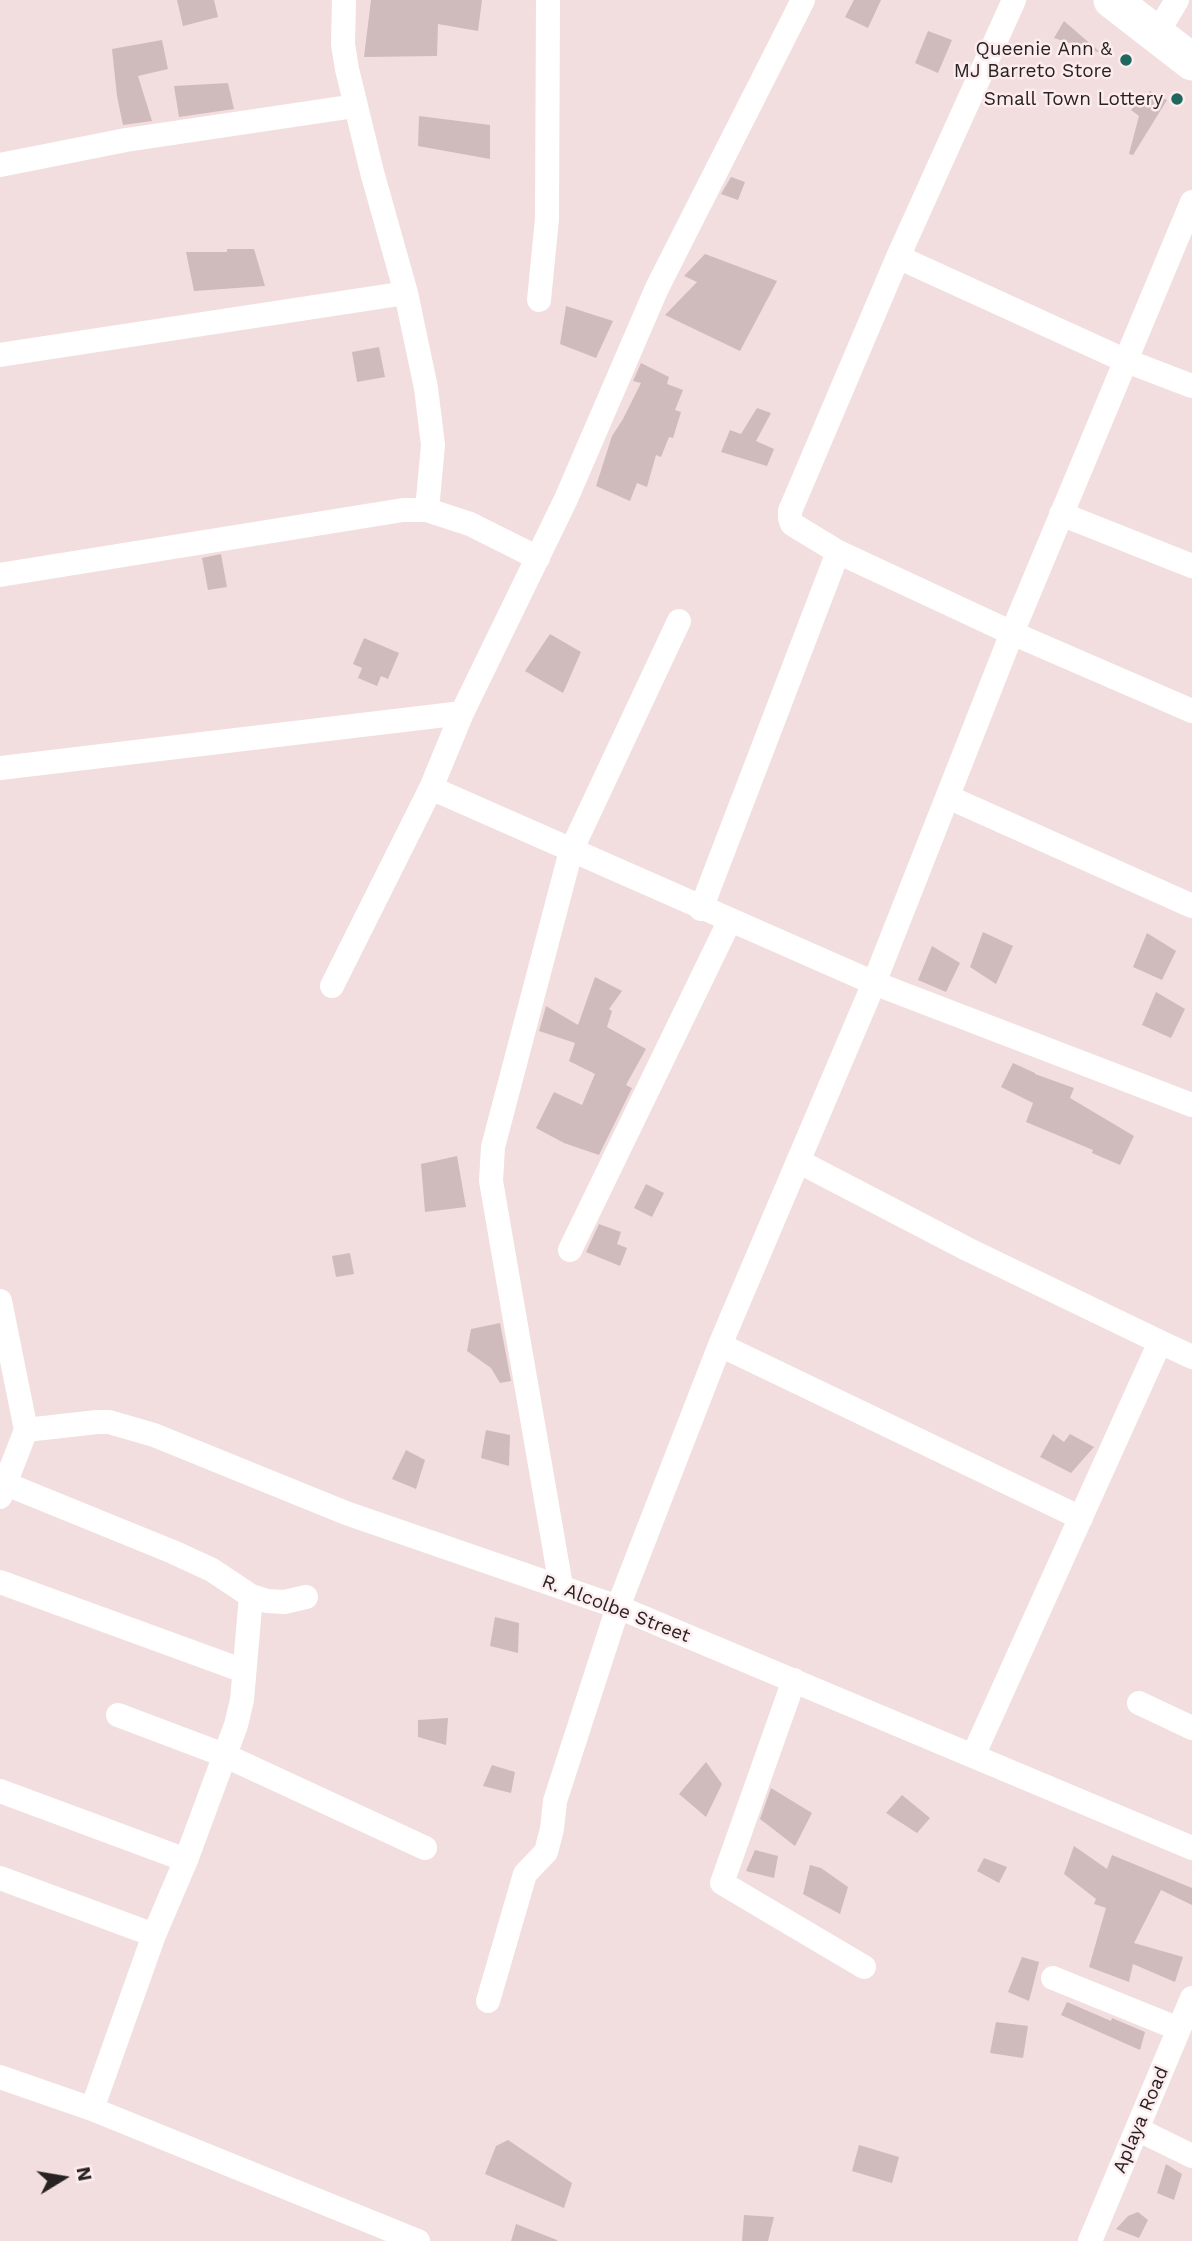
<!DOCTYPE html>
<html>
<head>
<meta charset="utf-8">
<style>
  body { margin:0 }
  #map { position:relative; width:1192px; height:2241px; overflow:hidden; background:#f2dede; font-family:"Work Sans",sans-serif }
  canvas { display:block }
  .north { position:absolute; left:28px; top:2143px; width:70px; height:70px; -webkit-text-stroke:5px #fdeced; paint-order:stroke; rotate:79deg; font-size:19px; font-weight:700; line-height:28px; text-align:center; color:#292222 }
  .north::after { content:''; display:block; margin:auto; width:24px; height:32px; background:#292222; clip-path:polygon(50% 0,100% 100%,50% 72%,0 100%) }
</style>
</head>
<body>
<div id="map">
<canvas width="1192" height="2241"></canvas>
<div class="north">N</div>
</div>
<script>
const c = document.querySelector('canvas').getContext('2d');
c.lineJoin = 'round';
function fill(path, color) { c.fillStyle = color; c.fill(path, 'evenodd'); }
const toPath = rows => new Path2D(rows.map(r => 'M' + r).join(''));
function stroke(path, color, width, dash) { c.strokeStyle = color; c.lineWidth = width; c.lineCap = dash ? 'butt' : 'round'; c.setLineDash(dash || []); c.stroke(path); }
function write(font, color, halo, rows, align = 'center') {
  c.font = font + ' "Work Sans",sans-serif'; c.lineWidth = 5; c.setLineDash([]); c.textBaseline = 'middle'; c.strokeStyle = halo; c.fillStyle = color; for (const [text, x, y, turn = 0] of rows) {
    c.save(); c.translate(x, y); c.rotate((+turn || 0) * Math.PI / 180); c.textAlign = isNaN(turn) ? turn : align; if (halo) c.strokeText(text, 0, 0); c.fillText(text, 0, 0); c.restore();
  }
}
const building = toPath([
  [177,0,214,0,218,17,183,26],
  [371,0,482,0,478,31,438,24,437,56,364,57],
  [854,0,881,0,868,28,845,17],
  [1064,21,1101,53,1054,38],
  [928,31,952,40,938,73,915,63],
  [162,40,168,69,138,76,152,121,123,125,117,96,112,49],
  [228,83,234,109,179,117,174,86],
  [1150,91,1167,100,1133,155,1129,154,1139,116,1131,110],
  [419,116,490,125,490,159,418,146],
  [731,177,745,182,738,200,721,194],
  [227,249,254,249,265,286,194,291,186,252,227,252],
  [705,254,777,281,740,351,665,315,697,282,684,276],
  [566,306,613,321,596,358,560,344],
  [379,347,385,377,357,382,352,352],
  [641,363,669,377,667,384,683,390,675,410,681,412,673,438,669,437,661,457,656,455,647,487,637,483,630,501,596,486,612,436,623,419,641,383,633,381],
  [757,408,771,413,756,441,774,449,767,466,721,452,730,430,741,434],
  [221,554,227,587,208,590,202,558],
  [550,634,581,652,563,693,525,671],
  [364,638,399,653,388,679,381,676,377,686,358,678,362,668,353,664],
  [983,932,1013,946,996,984,970,967],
  [1147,933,1176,951,1162,980,1133,967],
  [932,946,960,963,946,992,918,980],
  [595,977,622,991,609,1009,612,1011,607,1027,646,1049,626,1085,632,1088,599,1155,564,1143,536,1128,554,1092,582,1105,595,1074,569,1061,575,1043,539,1031,546,1006,578,1025],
  [1156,992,1185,1009,1171,1038,1142,1025],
  [1013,1063,1035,1073,1035,1074,1074,1088,1070,1098,1134,1136,1120,1165,1092,1153,1093,1150,1026,1122,1033,1103,1001,1087],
  [457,1156,466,1207,425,1212,421,1164],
  [646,1184,664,1193,652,1217,634,1208],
  [599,1224,621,1232,617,1244,627,1248,620,1266,586,1252],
  [350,1253,354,1274,336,1277,332,1256],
  [500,1323,511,1381,500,1383,491,1368,467,1351,471,1329],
  [486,1430,510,1435,509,1466,481,1458],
  [1053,1434,1064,1442,1070,1434,1094,1447,1071,1473,1040,1457],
  [406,1450,425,1460,416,1489,392,1479],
  [495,1617,519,1623,518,1653,490,1646],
  [448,1718,446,1745,418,1737,418,1720],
  [706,1762,722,1784,706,1817,679,1794],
  [492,1765,515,1772,511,1793,483,1786],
  [771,1788,812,1813,795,1846,760,1819],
  [902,1795,930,1818,917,1833,886,1813],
  [1074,1846,1107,1869,1112,1855,1192,1888,1192,1905,1161,1890,1134,1943,1183,1957,1175,1982,1133,1964,1129,1982,1089,1967,1106,1908,1094,1904,1096,1899,1064,1874],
  [755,1850,778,1856,774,1878,746,1871],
  [984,1858,1007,1867,999,1883,977,1871],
  [810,1865,821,1868,848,1887,840,1914,803,1894],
  [1022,1957,1039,1962,1029,2001,1008,1992],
  [1067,2002,1111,2021,1112,2018,1145,2032,1140,2050,1061,2015],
  [996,2022,1028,2026,1023,2058,990,2053],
  [508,2140,572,2183,564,2208,485,2174,496,2146],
  [859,2145,899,2157,892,2183,852,2171],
  [1166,2164,1182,2174,1174,2200,1157,2193],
  [1138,2212,1148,2220,1139,2238,1116,2229,1128,2216],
  [744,2215,774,2217,768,2241,742,2241],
  [516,2224,557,2240,557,2241,511,2241]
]);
const minor = toPath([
  [344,0,343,44,347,69,372,172,406,293,426,388,433,445,427,510],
  [1014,0,898,257,790,511,790,518,792,524,838,552,1012,633,1192,711],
  [1157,33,1177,0],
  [0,165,126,140,355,106],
  [898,257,1124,360,1192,386],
  [539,300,547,219,548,0],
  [0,355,406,293],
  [1061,514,1192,566],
  [0,575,403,510,427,510,470,524,538,558],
  [0,768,462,713],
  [431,788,874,983,1192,1105],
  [948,797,1192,906],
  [701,909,838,552],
  [332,986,431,788,462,713,566,499,657,288,803,0],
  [798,1161,967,1249,1160,1342],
  [570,1250,730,920],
  [0,1301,26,1430,0,1497],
  [720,1345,1081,1518],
  [26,1430,97,1422,109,1422,154,1435,346,1513,618,1607,1192,1848],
  [6,1484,173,1552,212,1570,251,1596,267,1601,284,1602,306,1597],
  [0,1582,244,1671],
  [561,1586,491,1181,493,1147,571,851,679,621],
  [794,1680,722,1883,864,1967],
  [1139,1703,1192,1728],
  [118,1715,224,1755,425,1848],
  [973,1756,1160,1342,1192,1357],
  [0,1791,186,1860],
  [0,1878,154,1935],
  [1053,1978,1179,2029],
  [488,2001,525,1874,546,1852,552,1829,555,1801,618,1607,720,1345,874,983,1012,633,1192,202],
  [0,2077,92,2109,418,2241],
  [92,2109,154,1935,186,1860,236,1725,242,1700,251,1596],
  [1137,2129,1192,2156],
  [1090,2241,1192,1998]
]);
const highway = toPath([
  [1112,0,1192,62]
]);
const markers = [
  [1126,60,7,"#1e6860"],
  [1177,99,7,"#1e6860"]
];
const poiNames = [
  ["Queenie Ann &",1112,49],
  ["MJ Barreto Store",1112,71],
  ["Small Town Lottery",1163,99]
];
const streetNames = [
  ["R. Alcolbe Street",616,1609,21],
  ["Aplaya Road",1141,2120,-67]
];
fill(building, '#cfbbbc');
stroke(minor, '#fff', 24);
stroke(highway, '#fff', 37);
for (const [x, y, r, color] of markers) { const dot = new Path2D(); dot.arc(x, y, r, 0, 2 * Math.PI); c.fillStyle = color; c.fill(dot); stroke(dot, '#fdeced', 2.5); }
write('19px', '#292222', '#fdeced', poiNames, 'right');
write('19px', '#292222', '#fdeced', streetNames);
</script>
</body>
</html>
